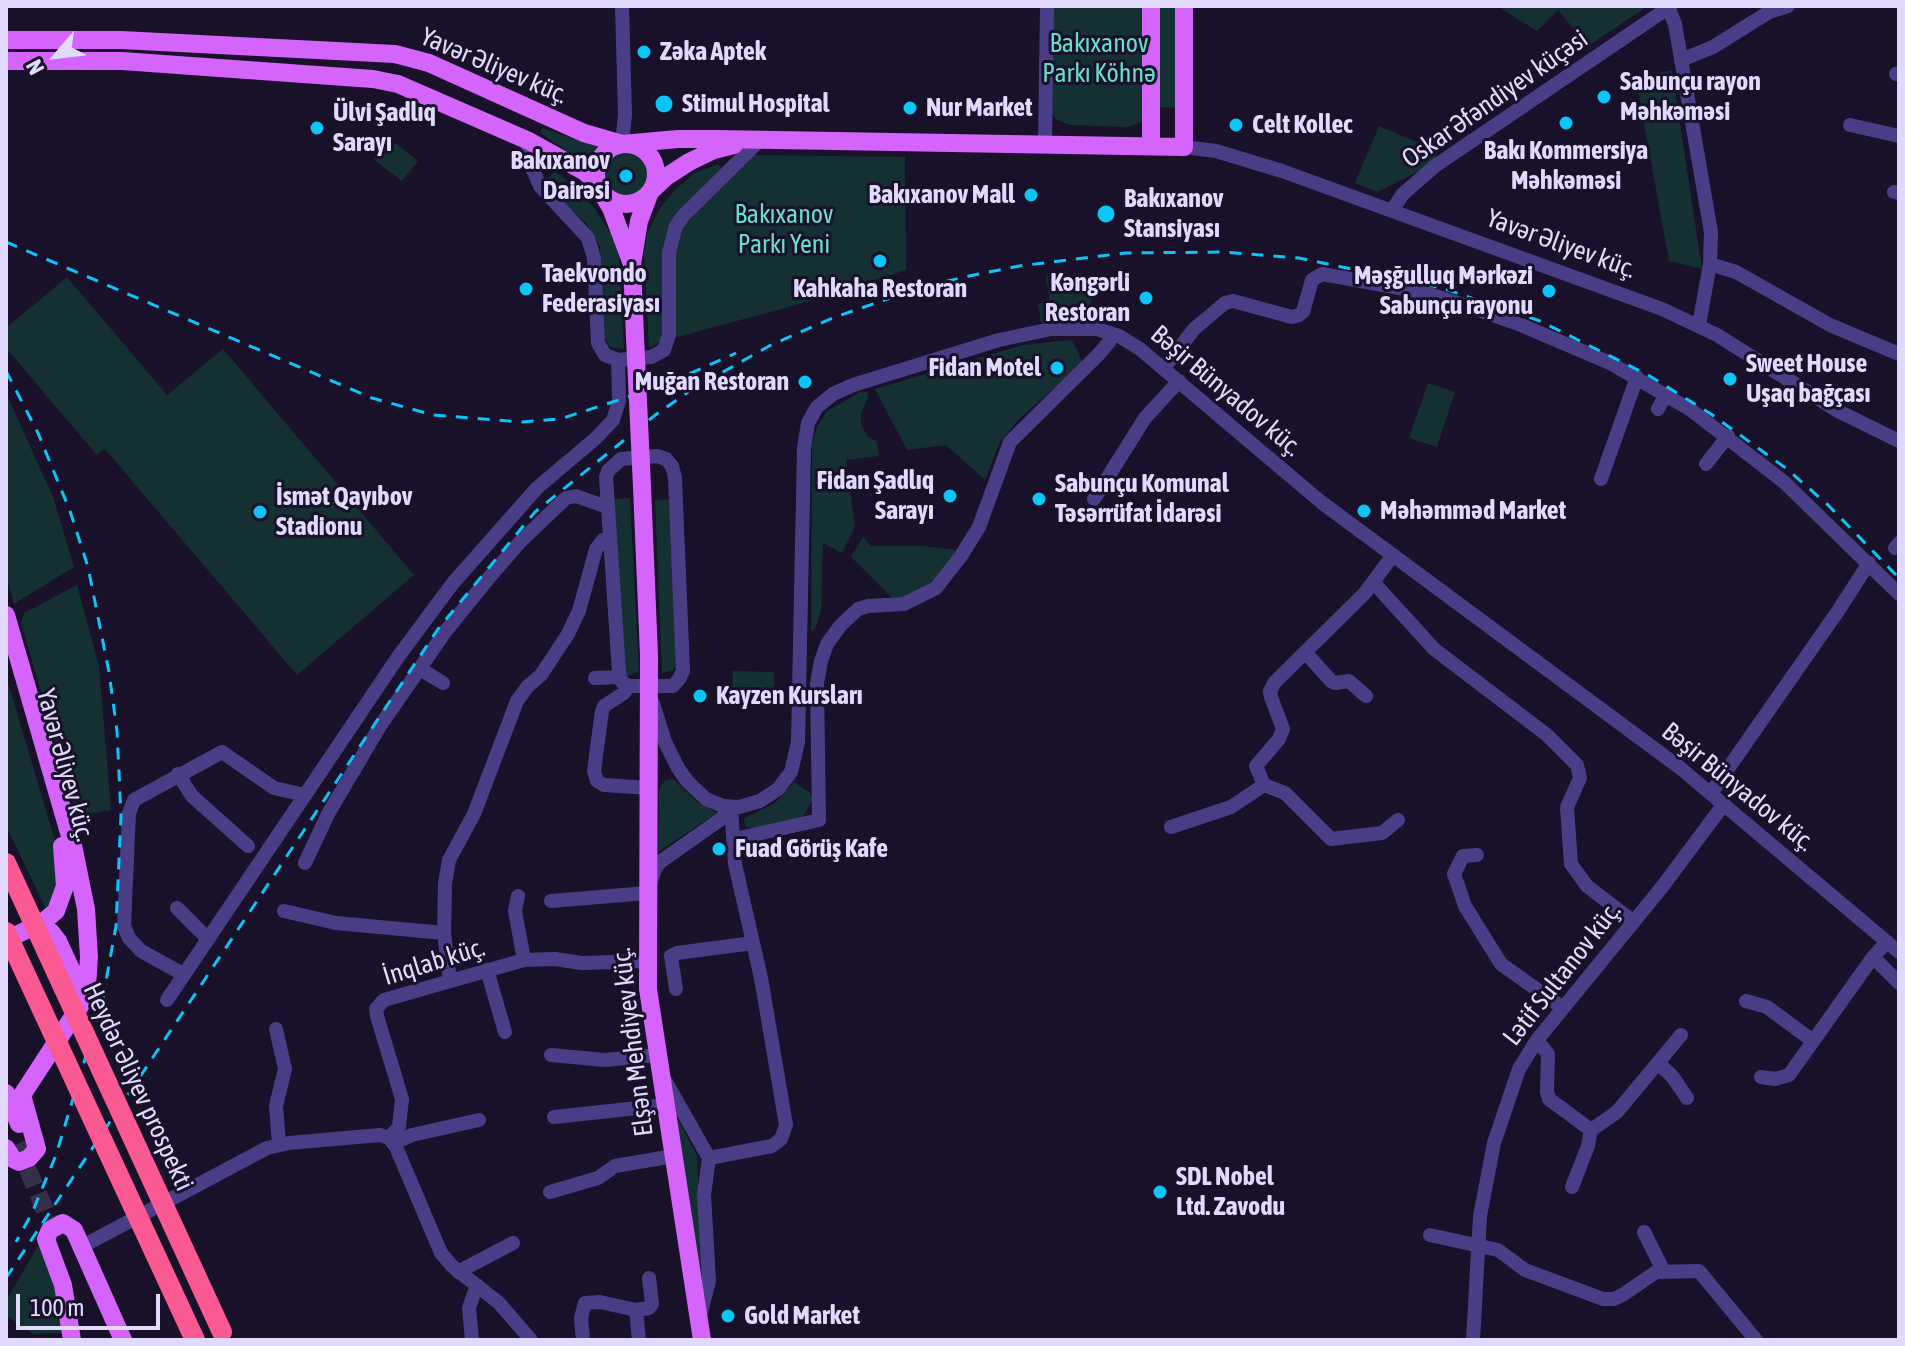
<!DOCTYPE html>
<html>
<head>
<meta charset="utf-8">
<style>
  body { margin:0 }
  #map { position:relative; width:1905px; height:1346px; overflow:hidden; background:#181129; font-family:"Asap Condensed",sans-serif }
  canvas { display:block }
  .frame { position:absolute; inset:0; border:8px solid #e2dafe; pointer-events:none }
  .north { position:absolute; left:16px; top:16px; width:80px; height:80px; -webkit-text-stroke:6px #181129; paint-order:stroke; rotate:242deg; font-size:22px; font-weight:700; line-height:32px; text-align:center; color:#e2dafe }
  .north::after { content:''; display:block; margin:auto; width:28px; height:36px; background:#e2dafe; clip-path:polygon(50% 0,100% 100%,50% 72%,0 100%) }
  .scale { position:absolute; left:16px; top:1294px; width:144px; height:36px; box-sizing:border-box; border:4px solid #e2dafe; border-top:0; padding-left:10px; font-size:24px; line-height:28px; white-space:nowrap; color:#e2dafe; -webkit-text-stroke:6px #181129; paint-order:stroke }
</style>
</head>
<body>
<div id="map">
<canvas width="1905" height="1346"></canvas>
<div class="frame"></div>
<div class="north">N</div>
<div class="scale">100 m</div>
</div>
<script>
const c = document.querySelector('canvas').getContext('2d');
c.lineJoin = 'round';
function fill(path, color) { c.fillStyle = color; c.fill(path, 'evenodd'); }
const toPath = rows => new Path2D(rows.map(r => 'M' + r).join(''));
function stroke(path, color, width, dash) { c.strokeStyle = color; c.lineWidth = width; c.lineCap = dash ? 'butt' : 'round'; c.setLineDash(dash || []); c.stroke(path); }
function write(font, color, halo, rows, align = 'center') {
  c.font = font + ' "Asap Condensed",sans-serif'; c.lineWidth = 6; c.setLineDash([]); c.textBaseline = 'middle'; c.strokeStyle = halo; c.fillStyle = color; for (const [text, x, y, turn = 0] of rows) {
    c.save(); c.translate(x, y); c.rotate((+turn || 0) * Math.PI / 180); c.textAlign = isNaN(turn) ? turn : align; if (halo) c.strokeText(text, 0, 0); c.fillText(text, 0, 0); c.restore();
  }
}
const green = toPath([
  [1053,6,1141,6,1146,12,1145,117,1141,122,1128,127,1070,125,1057,120,1052,114],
  [1159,6,1177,6,1177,108,1160,107],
  [1503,6,1648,6,1588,46,1558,10,1537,31,1502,9],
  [1672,70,1702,269,1669,261,1636,79],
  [1379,126,1438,151,1431,165,1377,192,1355,183],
  [542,128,599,147,589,166,540,133],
  [386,136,418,161,402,181,374,160],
  '604 174a22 22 0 1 1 44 0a22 22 0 1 1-44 0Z',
  [754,155,905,157,906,270,803,303,674,338,674,260,683,226],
  [718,164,722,168,719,174,673,221,661,341,649,348,644,252,648,232,660,208,674,191,693,174],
  [554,172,561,175,593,206,614,238,619,257,624,349,610,347,604,336,600,247,587,224,548,189,546,179],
  [1053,275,1056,288,1077,285,1077,279,1088,279,1093,318,1041,323,1038,304,1050,302,1046,276],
  [67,277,167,395,223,349,414,575,297,675,105,449,97,455,6,348,6,328],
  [1072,340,1083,363,1020,418,1000,442,985,480,946,445,907,450,875,389,1023,345],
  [1428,383,1455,392,1437,447,1409,438],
  [860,392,867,392,868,398,861,413,861,424,868,437,877,441,879,456,846,460,855,527,842,553,823,543,821,611,816,627,811,632,812,445,817,427,826,412],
  [6,393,53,497,74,567,14,604,6,575],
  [630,498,639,671,624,678,613,499],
  [670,499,679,663,672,671,662,673,655,500],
  [863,537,871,546,922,546,957,550,933,582,902,598,891,597,851,557],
  [77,585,99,666,111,810,77,816,21,623,24,613],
  [733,671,774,672,774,695,732,693],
  [6,676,56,844,59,873,56,892,46,909,6,826],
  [673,779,697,802,717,813,658,852,659,789,665,780],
  [794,782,809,792,813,799,804,815,795,820,755,830,746,827,743,819,775,803],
  [672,1116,679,1121,697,1156,702,1284],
  [39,1244,58,1292,62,1333,33,1334,6,1315,6,1301]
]);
const majorTunnel = toPath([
  [17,1144,56,1236]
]);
const minor = toPath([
  [622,6,625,115,622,144],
  [1668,7,1675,24,1711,232,1710,264,1699,325],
  [1681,60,1713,47,1769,12,1788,6],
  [1896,74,1899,74],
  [1850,125,1899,136],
  [529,141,528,159,540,186,588,238,594,258,598,343,605,355,618,360,651,357,664,350,669,335,669,253,676,226,683,216,760,140],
  [1045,144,1047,6],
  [1184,147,1216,151,1282,171,1662,309,1717,335,1838,411,1899,441],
  [1894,192,1899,193],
  [1392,210,1403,194,1435,166,1671,6],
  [1710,264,1736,272,1830,325,1899,354],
  [1164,368,1194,329,1225,303,1233,301,1292,317,1299,315,1303,312,1312,280,1322,274,1422,292,1464,305,1521,325,1610,363,1691,410,1784,482,1899,594],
  [1658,409,1666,394],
  [657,456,666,459,672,466,675,478,683,671,679,679,673,686,628,686,621,681,619,672,606,477,608,471,621,459,657,456],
  [1706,464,1728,436],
  [1601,479,1637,377],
  [1094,499,1145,418,1179,381],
  [1895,548,1899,543],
  [1393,555,1365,593,1275,682,1270,691,1271,697,1283,729,1279,739,1256,766,1264,785,1285,793,1331,839,1382,833,1398,820],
  [1374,583,1434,649,1547,735,1577,765,1580,778,1567,807,1571,864,1587,886,1634,922],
  [1305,652,1331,681,1335,683,1349,681,1366,696],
  [420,669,443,683],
  [595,678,619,677],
  [628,686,624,693,604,706,602,711,594,771,597,781,604,785,650,788],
  [653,703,665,742,678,768,687,781,706,799,723,806,739,807,760,801,778,789,791,772,798,742,804,448,808,423,817,407,833,394,853,385,999,340,1051,329,1097,329,1119,336,1140,349,1321,502,1679,767,1899,952],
  [178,774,192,796,248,846],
  [1711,793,1838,611,1869,563],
  [1171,827,1231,807,1264,785],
  [735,839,819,820,817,684,821,661,827,644,840,626,858,609,868,606,904,604,936,588,961,556,979,527,1010,442,1099,354,1109,342,1111,333],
  [1477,855,1463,856,1454,874,1465,906,1501,964,1563,1008],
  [305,863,328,814,380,726,445,632,487,580,520,542,566,498,576,496,607,507],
  [518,896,515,911,524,960],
  [551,901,647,893,655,869,660,862,721,819,731,807],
  [177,908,208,939],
  [284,911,336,923,444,933],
  [1873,957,1899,983],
  [487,970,505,1032],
  [183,974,141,951,129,938,124,926,129,813,134,800,222,752,274,788,305,795],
  [450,980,444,933,445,884,449,860,474,814,517,701,528,686,541,675,568,634,579,611,596,549,603,540,610,539],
  [676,989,671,956,677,953,753,943],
  [167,1000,398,657,453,583,537,488,596,438,613,420,619,401,618,360],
  [1746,1001,1767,1007,1813,1041],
  [276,1029,285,1069,276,1106,279,1144],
  [1537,1040,1548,1054,1547,1092,1549,1099,1591,1130,1617,1112,1681,1035],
  [551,1055,605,1060,658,1055],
  [1658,1063,1672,1076,1687,1098],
  [1761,1077,1775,1079,1789,1075,1873,957,1887,942],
  [666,1082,709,1158,704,1195,709,1281,699,1320],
  [554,1117,666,1105],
  [389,1138,399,1127,402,1099,377,1016,376,1009,384,1000,524,960,555,959,582,963,646,961],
  [394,1143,412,1135,479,1120],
  [709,1158,772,1146,781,1139,786,1125,761,978,735,864,731,807],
  [1572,1187,1588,1146,1591,1130],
  [550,1192,598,1178,615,1166,674,1156],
  [1644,1232,1663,1270],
  [1430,1235,1498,1250,1525,1270,1603,1299,1614,1299,1624,1294,1656,1272,1699,1271,1756,1340],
  [81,1247,267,1148,289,1143,380,1135,389,1138,396,1147,441,1253,452,1266,499,1303,531,1340],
  [458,1272,513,1243],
  [636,1310,639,1340],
  [472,1340,469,1308,477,1285],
  [583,1340,581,1318,585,1303,600,1302,636,1310,649,1308,652,1304,649,1278],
  [1473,1340,1480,1216,1494,1143,1519,1069,1537,1040,1662,887,1724,804]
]);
const major = toPath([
  [1151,6,1151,145],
  [6,40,121,40,395,54,429,63,584,133,622,144,678,139,718,139,1184,147,1184,6],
  [6,61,122,61,373,79,398,84,529,141,585,172,596,183,611,208,632,264],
  '596 174a30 30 0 1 1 60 0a30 30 0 1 1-60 0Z',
  [635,337,632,264,639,221,650,192,666,177,689,162,714,150,734,145],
  [642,487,649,655,648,989,702,1340],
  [6,615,74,850,86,909,89,957,87,986,80,1006,22,1095,37,1149,29,1158,19,1162,13,1159,6,1148],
  [32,927,51,932,58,941,76,980,80,1003],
  [6,940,43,922,56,911,65,886,62,846],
  [6,1093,19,1124],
  [72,1340,63,1285,46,1239,50,1230,63,1223,74,1230,123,1340]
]);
const rail = toPath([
  [6,242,372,398,433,415,522,422,560,419,662,386,736,353],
  [6,371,38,433,70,511,88,567,109,672,117,731,121,816,116,926,102,1003,56,1155,32,1213,16,1242],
  [6,1278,438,629,535,512,654,416,691,390,771,345,835,317,926,286,969,276,1019,266,1125,253,1224,252,1299,258,1442,288,1540,321,1648,375,1711,414,1787,469,1828,505,1899,578]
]);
const majorBridge = toPath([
  [635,337,642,487]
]);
const highwayBridge = toPath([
  [6,863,222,1332],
  [6,932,195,1340]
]);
const markers = [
  [644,52,8,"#0cc5f8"],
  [1604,97,8,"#0cc5f8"],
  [664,104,10,"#0cc5f8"],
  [910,108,8,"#0cc5f8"],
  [1566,123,8,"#0cc5f8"],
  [1236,125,8,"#0cc5f8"],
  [317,128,8,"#0cc5f8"],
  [626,176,8,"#0cc5f8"],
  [1031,195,8,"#0cc5f8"],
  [1106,214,10,"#0cc5f8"],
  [880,261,8,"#0cc5f8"],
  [526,289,8,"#0cc5f8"],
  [1549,291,8,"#0cc5f8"],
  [1146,298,8,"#0cc5f8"],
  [1057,368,8,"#0cc5f8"],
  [1730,379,8,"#0cc5f8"],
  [805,382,8,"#0cc5f8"],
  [950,496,8,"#0cc5f8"],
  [1039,499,8,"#0cc5f8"],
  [1364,511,8,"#0cc5f8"],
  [260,512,8,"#0cc5f8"],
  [700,696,8,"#0cc5f8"],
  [719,849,8,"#0cc5f8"],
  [1160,1192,8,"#0cc5f8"],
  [728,1316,8,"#0cc5f8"]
];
const parkNames = [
  ["Bakıxanov",1099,44],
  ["Parkı Köhnə",1099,74],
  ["Bakıxanov",784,215],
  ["Parkı Yeni",784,245]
];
const poiNames = [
  ["Zəka Aptek",660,52],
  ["Sabunçu rayon",1620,82],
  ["Məhkəməsi",1620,112],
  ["Stimul Hospital",682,104],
  ["Nur Market",926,108],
  ["Ülvi Şadlıq",333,113],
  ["Sarayı",333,143],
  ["Celt Kollec",1252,125],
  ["Bakı Kommersiya",1566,151,"center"],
  ["Məhkəməsi",1566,181,"center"],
  ["Bakıxanov",610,161,"right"],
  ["Dairəsi",610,191,"right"],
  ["Bakıxanov Mall",1015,195,"right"],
  ["Bakıxanov",1124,199],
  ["Stansiyası",1124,229],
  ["Taekvondo",542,274],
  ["Federasiyası",542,304],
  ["Məşğulluq Mərkəzi",1533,276,"right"],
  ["Sabunçu rayonu",1533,306,"right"],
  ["Kəngərli",1130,283,"right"],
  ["Restoran",1130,313,"right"],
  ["Kahkaha Restoran",880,289,"center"],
  ["Sweet House",1746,364],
  ["Uşaq bağçası",1746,394],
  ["Fidan Motel",1041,368,"right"],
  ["Muğan Restoran",789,382,"right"],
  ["Fidan Şadlıq",934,481,"right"],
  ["Sarayı",934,511,"right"],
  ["Sabunçu Komunal",1055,484],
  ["Təsərrüfat İdarəsi",1055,514],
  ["İsmət Qayıbov",276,497],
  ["Stadionu",276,527],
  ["Məhəmməd Market",1380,511],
  ["Kayzen Kursları",716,696],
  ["Fuad Görüş Kafe",735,849],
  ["SDL Nobel",1176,1177],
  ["Ltd. Zavodu",1176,1207],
  ["Gold Market",744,1316]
];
const streetNames = [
  ["Yavər Əliyev küç.",494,66,23],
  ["Oskar Əfəndiyev küçəsi",1495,99,-35],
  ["Yavər Əliyev küç.",1561,244,20],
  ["Bəşir Bünyadov küç.",1226,391,40],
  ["Yavər Əliyev küç.",65,765,75],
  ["Bəşir Bünyadov küç.",1738,787,39],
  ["İnqlab küç.",434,962,-17],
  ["Lətif Sultanov küç.",1562,974,-52],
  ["Elşən Mehdiyev küç.",633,1042,-97],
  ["Heydər Əliyev prospekti",138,1087,65]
];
fill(green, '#143033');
stroke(majorTunnel, '#362f49', 18, [18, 9]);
stroke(minor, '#493e86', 14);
stroke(major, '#d464fb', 18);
stroke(rail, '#0cc5f8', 3, [12, 10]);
stroke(majorBridge, '#d464fb', 18);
stroke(highwayBridge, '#fa5993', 20);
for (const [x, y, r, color] of markers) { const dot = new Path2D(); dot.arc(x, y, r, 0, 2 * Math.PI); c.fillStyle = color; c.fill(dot); stroke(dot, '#181129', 3); }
write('26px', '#67ddcd', '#181129', parkNames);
write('bold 26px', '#e2dafe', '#181129', poiNames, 'left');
write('26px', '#e2dafe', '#181129', streetNames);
</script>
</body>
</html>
